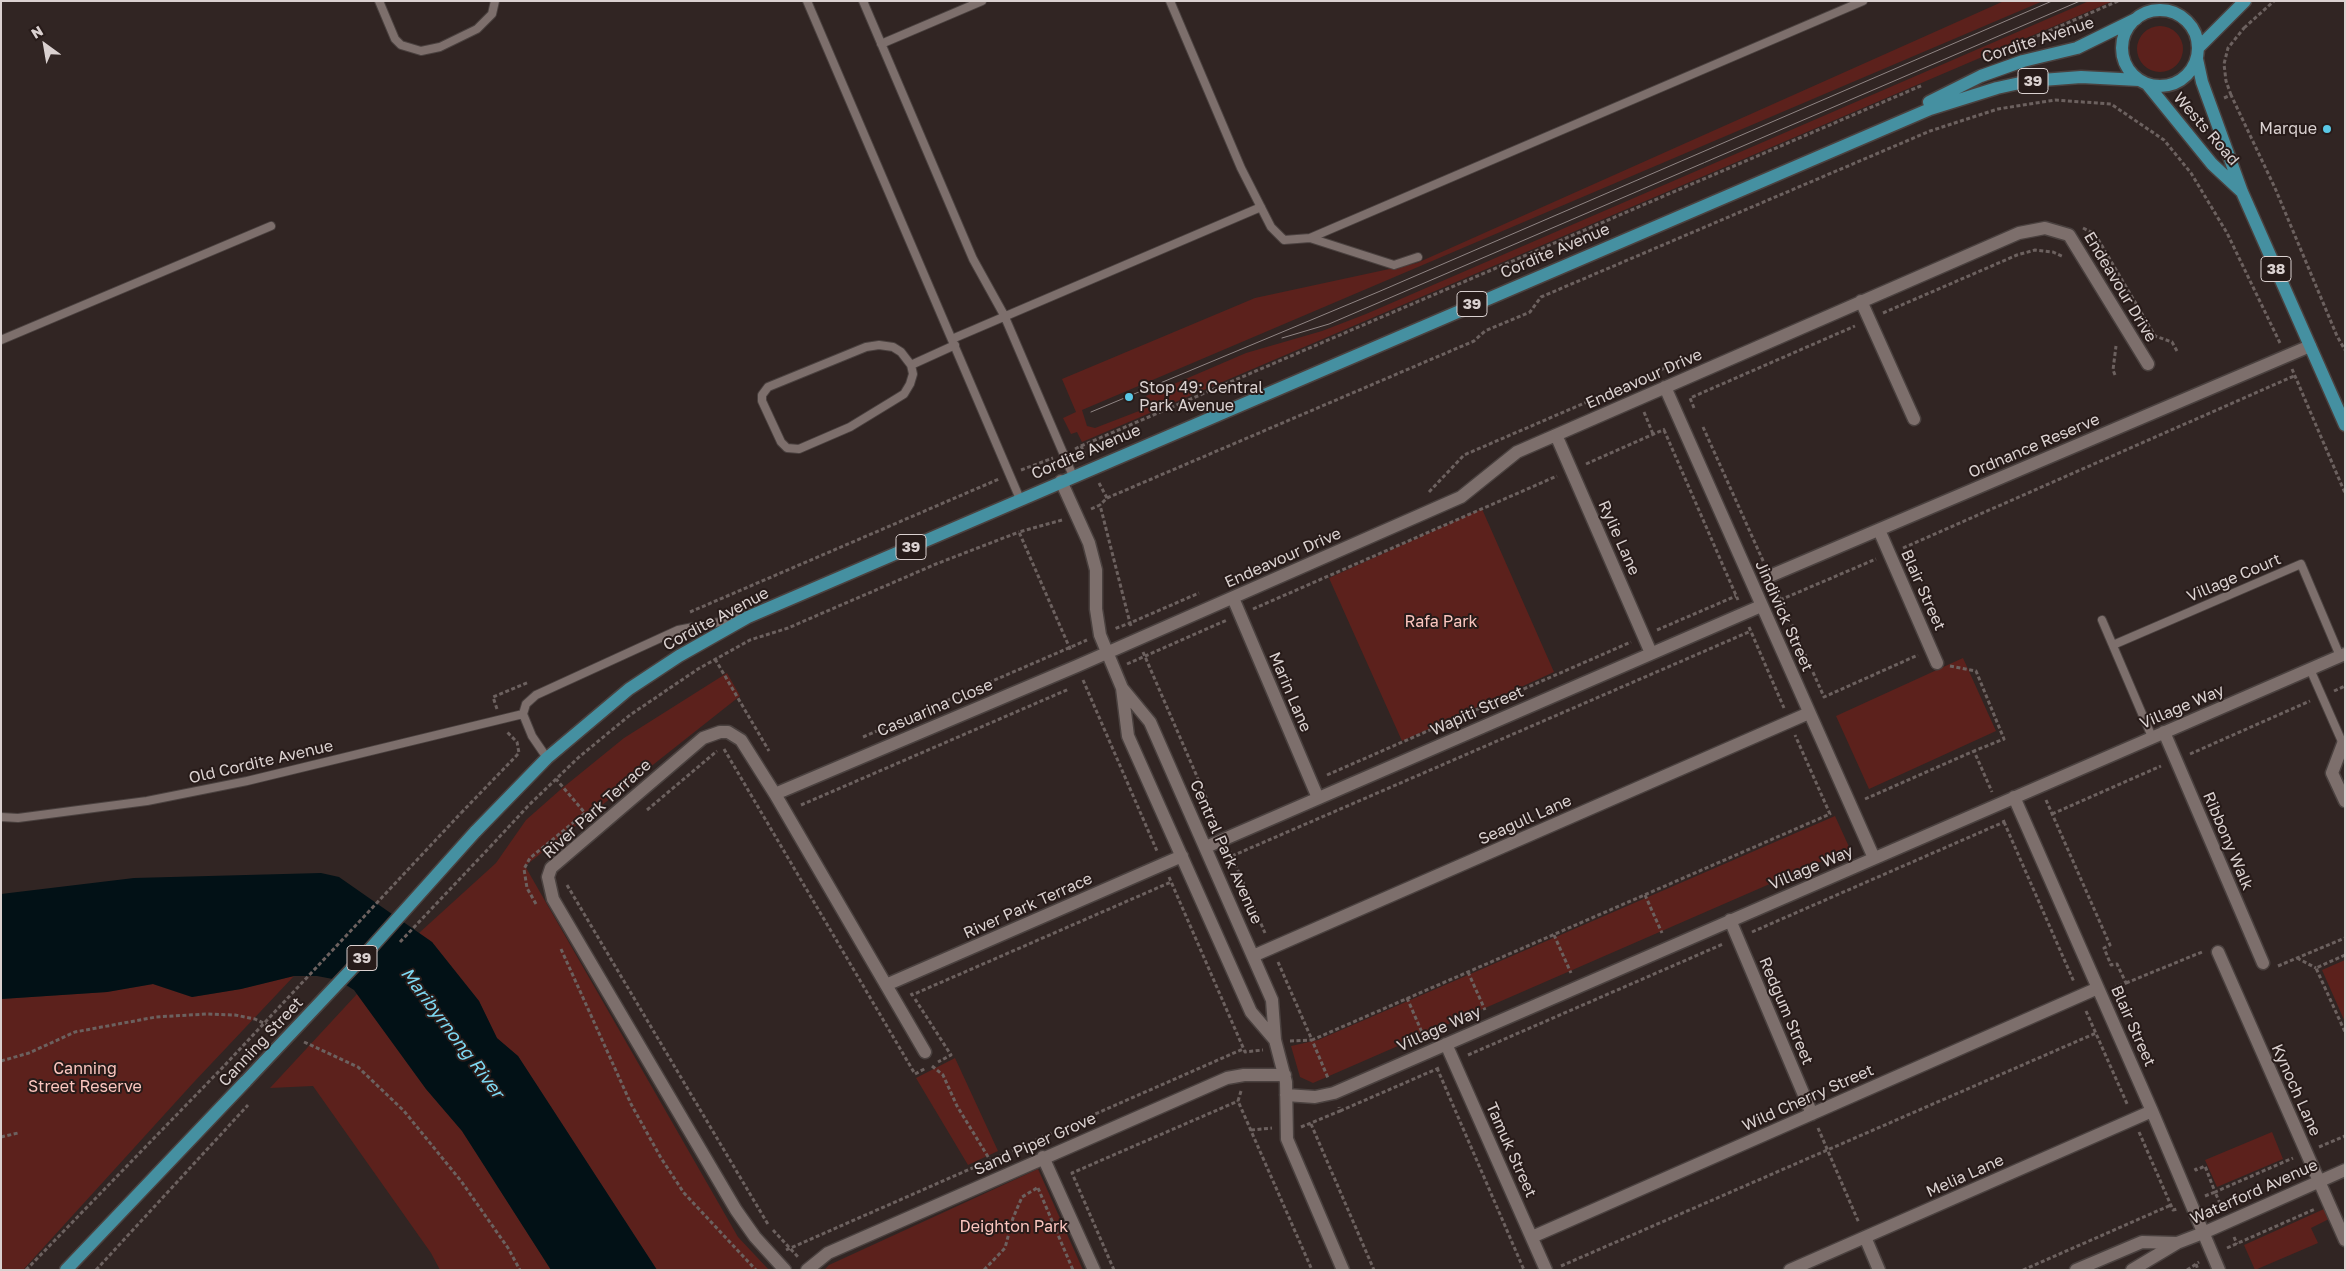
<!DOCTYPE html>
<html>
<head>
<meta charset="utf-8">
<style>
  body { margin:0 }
  #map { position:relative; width:2346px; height:1271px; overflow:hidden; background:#312523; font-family:"Golos Text",sans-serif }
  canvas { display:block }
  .frame { position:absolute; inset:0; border:2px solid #dad1d0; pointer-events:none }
  .north { position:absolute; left:20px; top:20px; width:50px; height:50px; -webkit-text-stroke:4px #271b19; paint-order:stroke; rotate:328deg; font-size:14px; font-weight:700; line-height:20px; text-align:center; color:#dad1d0 }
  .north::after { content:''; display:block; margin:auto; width:18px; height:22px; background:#dad1d0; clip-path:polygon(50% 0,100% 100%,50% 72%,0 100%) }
</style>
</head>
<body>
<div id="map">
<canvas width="2346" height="1271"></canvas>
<div class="frame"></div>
<div class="north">N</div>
</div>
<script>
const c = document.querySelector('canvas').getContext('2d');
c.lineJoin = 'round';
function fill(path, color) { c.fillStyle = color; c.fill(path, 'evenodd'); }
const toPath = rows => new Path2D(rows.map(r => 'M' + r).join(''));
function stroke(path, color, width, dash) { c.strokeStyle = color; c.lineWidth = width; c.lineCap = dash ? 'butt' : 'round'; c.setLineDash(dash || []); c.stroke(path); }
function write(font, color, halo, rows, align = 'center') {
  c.font = font + ' "Golos Text",sans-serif'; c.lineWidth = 4; c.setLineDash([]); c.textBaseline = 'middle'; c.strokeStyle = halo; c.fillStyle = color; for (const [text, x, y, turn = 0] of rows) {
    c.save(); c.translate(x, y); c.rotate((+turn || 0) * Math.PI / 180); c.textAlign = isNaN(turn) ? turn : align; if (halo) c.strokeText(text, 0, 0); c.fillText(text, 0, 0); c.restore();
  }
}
const green = toPath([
  [2004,1,2043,1,1082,410,1087,426,1095,428,1139,411,1150,406,1146,396,1246,353,1322,331,1366,314,2089,1,2113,1,1082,442,1077,432,1071,434,1063,418,1076,412,1062,379,1255,298,1417,263],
  '2137 49a23 23 0 1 1 46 0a23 23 0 1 1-46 0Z',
  [1482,509,1554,672,1402,741,1329,578],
  [1963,658,1996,731,1869,789,1836,716],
  [727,673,740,696,525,866,738,1237,769,1270,657,1270,518,1056,497,1039,479,1001,432,942,419,933,496,863,526,820,560,790,624,738],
  [1835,816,1850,849,1313,1083,1300,1077,1291,1046,1318,1040],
  [2345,960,2345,1022,2322,970],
  [294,976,194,1082,23,1270,1,1270,1,999,107,992,153,984,192,997,241,989],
  [357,994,426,1089,462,1131,551,1270,440,1270,431,1253,313,1086,270,1088],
  [955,1058,998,1151,968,1165,916,1078],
  [2272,1132,2283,1159,2217,1187,2205,1160],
  [1038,1169,1083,1270,824,1270,829,1265],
  [2324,1209,2329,1219,2311,1228,2318,1243,2255,1270,2244,1245]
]);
const water = toPath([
  [321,873,339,877,432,942,479,1001,497,1038,518,1056,657,1270,551,1270,462,1131,426,1089,354,990,338,980,317,976,294,976,241,989,192,997,153,984,107,992,1,999,1,894,134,878]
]);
const path = toPath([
  [2244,28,2274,1],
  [2019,44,2118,1],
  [2231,95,2226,81,2224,64,2228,48,2244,28,2242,26],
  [2224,98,2231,95,2275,188,2337,336,2345,350],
  [2083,228,2095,234,2155,336,2172,342,2177,351],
  [1883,313,2017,255,2035,250,2053,252,2064,257],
  [2292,369,2345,493],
  [2115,375,2113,370,2116,346],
  [1631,383,1683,360],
  [1694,408,1690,398,1855,326],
  [1644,412,1653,434],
  [1703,427,1764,563],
  [1664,430,1738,600],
  [1081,446,1923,85],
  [1075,449,1081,446,1085,455],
  [1586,464,1665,429],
  [1021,470,1053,458],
  [1099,483,1107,498,1100,505],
  [1429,492,1464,455,1631,383,1632,386],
  [1107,498,1474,341,1485,331,1530,312,1541,297,1930,131,1998,109,2055,100,2111,104,2164,140,2191,173,2227,233,2280,343],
  [1091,509,1100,505,1130,623,1114,629],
  [1062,520,1019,532,1071,651],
  [1903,548,2294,376],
  [1776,589,1824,697,1918,655],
  [1780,600,1876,559],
  [1253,609,1557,476],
  [690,612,999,479],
  [1131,626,1130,623,1199,593],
  [1749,627,1784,708],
  [1657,630,1736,596],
  [1143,652,1218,825],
  [715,659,769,751],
  [1127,664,1227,620],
  [1950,666,1976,671,2004,739,1974,751],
  [1083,680,1157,851],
  [2334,691,2345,686],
  [497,709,493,697,529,682],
  [863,737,1087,640],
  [724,749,915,1074,926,1068],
  [2190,754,2310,701],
  [1327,775,1631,642],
  [1865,799,1974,751,1992,792],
  [2046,800,2110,945,2104,948,2111,965,2117,964,2126,983,2116,987,2118,990],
  [801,805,1069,689],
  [647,810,717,751],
  [461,813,519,753,517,742,506,731],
  [2052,814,2161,766],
  [2004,822,2074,982],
  [490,847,528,806,579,757,630,715,698,669,750,640,788,628,936,564,1019,532],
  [1230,852,1265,933],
  [1232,856,1751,631],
  [1169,877,1245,1052,1263,1050],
  [567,885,769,1226],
  [1645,895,1662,933],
  [536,904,527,888,524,869,530,858,585,813,556,779],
  [1752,932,2004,822,2003,819],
  [1554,935,1571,973],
  [561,949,631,1104,661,1158,684,1193,756,1270],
  [2345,955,2316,968,2345,1032],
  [2297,958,2316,968],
  [1278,962,1312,1040,1830,814,1795,735],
  [2278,966,2345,938],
  [1468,972,1485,1010],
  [2126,983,2202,952],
  [911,993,912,995,1171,882],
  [1407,998,1424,1037],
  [915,999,951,1055,938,1062],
  [2086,1011,2128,1106],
  [1290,1041,1312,1040,1328,1078],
  [304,1042,358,1067,404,1111,461,1181,508,1248,520,1270],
  [1468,1055,1723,944],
  [1,1061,29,1053,75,1032,156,1017,206,1014,235,1015,255,1019,276,1029],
  [932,1066,943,1075,957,1106,990,1160],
  [1437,1068,1524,1270],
  [1241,1091,1238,1101,1312,1270],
  [1340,1111,1439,1068],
  [1311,1124,1374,1270],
  [1301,1127,1340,1111,1339,1107],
  [1818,1128,1859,1223],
  [1251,1130,1272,1128],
  [2139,1132,2173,1210,2177,1209],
  [1,1137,18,1133],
  [2319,1147,2345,1136],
  [2195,1168,2196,1170,2205,1166,2215,1192,2293,1158],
  [1038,1188,1073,1270],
  [2205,1196,2215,1192,2222,1208],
  [773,1230,798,1257],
  [2234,1237,2237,1244],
  [2227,1248,2315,1209],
  [786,1250,1243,1049],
  [2196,1264,2198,1270],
  [1561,1266,2096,1033],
  [26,1270,225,1065],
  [96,1270,248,1105],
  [984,1270,1005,1248,1013,1218,1022,1197,1037,1188],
  [1114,1270,1072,1173,1238,1101],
  [2023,1270,2171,1205],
  [2187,1270,2199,1262]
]);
const lane = toPath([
  [379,1,395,39,401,45,421,51,440,47,477,29,492,14,495,1],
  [807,1,1020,499],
  [863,1,973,259,1004,315,1073,476],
  [1170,1,1241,168,1271,227,1284,240,1310,238,1863,1],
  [881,44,982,1],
  [1310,238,1394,265,1418,257],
  [952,339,1261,207],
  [1,340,271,226],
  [911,365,901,352,893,347,879,345,866,347,768,387,762,395,762,401,781,442,787,448,799,449,850,427,891,402,904,394,910,384,913,374,911,365,955,345],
  [2102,620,2152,737],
  [2113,645,2301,564,2340,656],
  [2310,669,2343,744],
  [547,758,532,736,523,714,526,704,536,695,678,630,740,618],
  [1,817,18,818,147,801,247,781,523,714]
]);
const street = toPath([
  [1861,301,1914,419],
  [1665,387,1874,858],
  [1556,435,1651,653],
  [1061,481,1089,543,1096,570,1096,609,1100,635,1122,688,1128,736,1251,1012,1275,1040],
  [1879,530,1937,663],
  [1770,576,2310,346],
  [1233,598,1318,798],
  [1122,688,1150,722,1272,1000,1275,1040,1286,1082,1287,1139,1343,1270],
  [2164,732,2263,963],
  [2343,744,2332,773,2345,801],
  [775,794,1077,666,1461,497,1517,452,2019,233,2045,228,2069,235,2148,364],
  [2014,797,2152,1111,2219,1270],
  [1206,847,1761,606],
  [1730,920,1812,1114],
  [2218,952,2345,1240],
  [1253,956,1809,713],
  [886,985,1182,856],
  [1446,1044,1546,1270],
  [1286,1095,1315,1097,1334,1093,2345,654],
  [1043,1157,1094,1270],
  [1532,1237,2098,988],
  [1865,1237,1879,1270],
  [785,1270,755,1237,736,1210,553,899,548,877,551,868,703,738,720,732,728,732,741,740,775,794,925,1052],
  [807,1270,828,1253,1227,1078,1244,1075,1285,1075],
  [1790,1270,2152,1111],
  [2076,1270,2142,1242,2177,1243],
  [2132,1270,2177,1243,2203,1233,2345,1170]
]);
const primary = toPath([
  '2122 48a38 38 0 1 1 76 0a38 38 0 1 1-76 0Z',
  [2199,47,2245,1],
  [2197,59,2202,82,2242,192,2345,425],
  [2147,84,2212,164,2241,191],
  [1929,102,1981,76,2023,61,2077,48,2136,19],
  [475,832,547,758,629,689,679,656,748,617,1930,109,1997,88,2029,81,2081,77,2139,80],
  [66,1270,246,1081]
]);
const tram = toPath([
  [1282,338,1329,324,2080,1],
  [1091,412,1378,292,2052,1]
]);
const pathBridge = toPath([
  [400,942,490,847],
  [225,1065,461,813]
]);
const primaryBridge = toPath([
  [246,1081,362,958,475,832]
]);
const markers = [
  [2327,129,5,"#5ac8e6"],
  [1129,397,5,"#5ac8e6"]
];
const shields = [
  [2033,81,30],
  [2276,269,30],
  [1472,304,30],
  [911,547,30],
  [362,958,30]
];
const shieldNames = [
  ["39",2033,81],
  ["38",2276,269],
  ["39",1472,304],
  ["39",911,547],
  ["39",362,958]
];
const streetNames = [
  ["Cordite Avenue",2038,40,-18],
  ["Wests Road",2206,129,49],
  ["Cordite Avenue",1555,251,-23],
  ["Endeavour Drive",2120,287,59],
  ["Endeavour Drive",1644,379,-24],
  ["Ordnance Reserve",2034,446,-23],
  ["Cordite Avenue",1086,452,-23],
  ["Rylie Lane",1619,538,66],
  ["Endeavour Drive",1283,558,-24],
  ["Village Court",2234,578,-23],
  ["Blair Street",1923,590,66],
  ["Jindivick Street",1784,616,66],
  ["Cordite Avenue",716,619,-28],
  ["Marin Lane",1290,692,67],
  ["Village Way",2182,707,-23],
  ["Casuarina Close",935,708,-23],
  ["Wapiti Street",1477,711,-24],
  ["Old Cordite Avenue",261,762,-13],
  ["River Park Terrace",597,809,-42],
  ["Seagull Lane",1525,820,-24],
  ["Ribbony Walk",2228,841,67],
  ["Central Park Avenue",1226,852,66],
  ["Village Way",1811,868,-23],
  ["River Park Terrace",1028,906,-24],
  ["Redgum Street",1786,1011,67],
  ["Blair Street",2133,1026,66],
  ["Village Way",1439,1029,-24],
  ["Canning Street",261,1042,-47],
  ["Kynoch Lane",2296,1090,66],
  ["Wild Cherry Street",1808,1098,-24],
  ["Sand Piper Grove",1035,1144,-24],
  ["Tamuk Street",1511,1150,66],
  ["Melia Lane",1965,1176,-24],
  ["Waterford Avenue",2254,1192,-24]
];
const poiNames = [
  ["Marque",2317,129],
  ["Stop 49: Central",1139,388,"left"],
  ["Park Avenue",1139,406,"left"]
];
const parkNames = [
  ["Rafa Park",1441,622],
  ["Canning",85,1069],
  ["Street Reserve",85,1087],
  ["Deighton Park",1014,1227]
];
const waterNames = [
  ["Maribyrnong River",452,1033,53]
];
fill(green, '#5c211c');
fill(water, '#021116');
stroke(lane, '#4a413f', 10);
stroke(street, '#4a413f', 15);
stroke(primary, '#4a413f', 15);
stroke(path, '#6c615f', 3, [4, 2.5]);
stroke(lane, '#7d6f6c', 8);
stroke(street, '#7d6f6c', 12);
stroke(primary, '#4590a1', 12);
stroke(tram, '#908584', 1);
stroke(primaryBridge, '#4a413f', 15, []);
stroke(pathBridge, '#6c615f', 3, [4, 2.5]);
stroke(primaryBridge, '#4590a1', 12);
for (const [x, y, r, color] of markers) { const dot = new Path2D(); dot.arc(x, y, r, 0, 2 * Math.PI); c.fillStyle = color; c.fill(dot); stroke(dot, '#271b19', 2); }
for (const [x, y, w] of shields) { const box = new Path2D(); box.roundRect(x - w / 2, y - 12.5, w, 25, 4); c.fillStyle = '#271b19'; c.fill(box); stroke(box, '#dad1d0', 1); }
write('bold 15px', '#dad1d0', null, shieldNames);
write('16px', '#dad1d0', '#271b19', streetNames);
write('16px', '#dad1d0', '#271b19', poiNames, 'right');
write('16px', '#fcc6bf', '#271b19', parkNames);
write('italic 18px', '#7ed8f2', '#271b19', waterNames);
</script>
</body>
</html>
